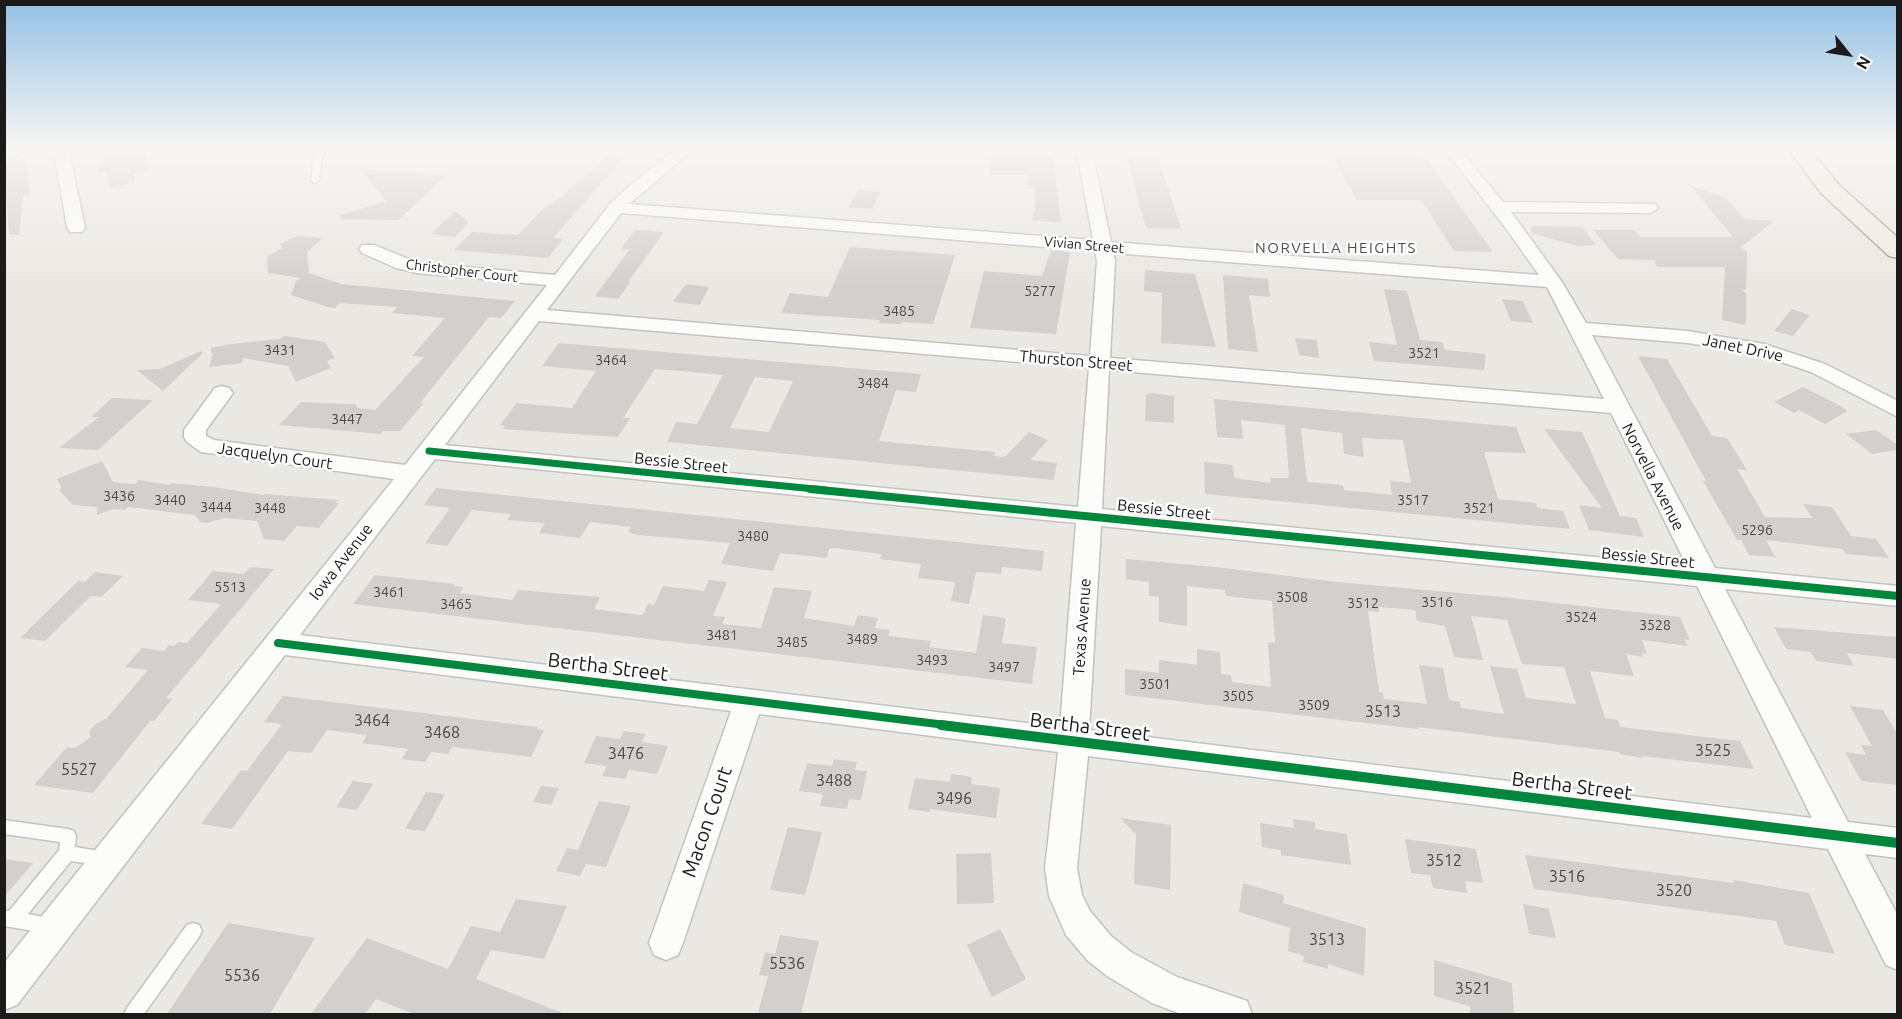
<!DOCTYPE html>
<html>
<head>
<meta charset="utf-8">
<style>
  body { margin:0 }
  #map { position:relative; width:1902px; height:1019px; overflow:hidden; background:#eae8e3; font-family:Ubuntu,sans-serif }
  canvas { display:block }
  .frame { position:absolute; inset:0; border:6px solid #1b1b1b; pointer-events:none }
  .north { position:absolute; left:1818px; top:24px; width:60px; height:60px; -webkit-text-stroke:4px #fff; paint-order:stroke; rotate:120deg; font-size:16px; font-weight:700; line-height:24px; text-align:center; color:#1b1b1b }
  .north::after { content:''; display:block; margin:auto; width:21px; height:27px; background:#1b1b1b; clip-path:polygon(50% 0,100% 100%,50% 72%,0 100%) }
</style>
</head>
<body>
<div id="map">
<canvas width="1902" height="1019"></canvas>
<div class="frame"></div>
<div class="north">N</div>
</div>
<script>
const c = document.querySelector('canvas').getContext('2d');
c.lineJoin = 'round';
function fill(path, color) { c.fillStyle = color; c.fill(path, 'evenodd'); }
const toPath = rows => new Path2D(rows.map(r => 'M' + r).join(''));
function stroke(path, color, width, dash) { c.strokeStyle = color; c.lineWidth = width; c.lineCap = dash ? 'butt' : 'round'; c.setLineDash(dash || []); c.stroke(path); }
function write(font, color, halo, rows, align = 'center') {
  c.font = font + ' Ubuntu,sans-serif'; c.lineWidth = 5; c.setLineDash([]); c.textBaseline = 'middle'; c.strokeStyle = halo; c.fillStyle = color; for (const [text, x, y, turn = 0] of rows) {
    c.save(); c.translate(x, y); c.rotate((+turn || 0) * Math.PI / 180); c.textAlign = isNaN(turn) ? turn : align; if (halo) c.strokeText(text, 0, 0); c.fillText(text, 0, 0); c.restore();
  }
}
const building = toPath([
  [130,146,145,146,149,171,134,174,135,182,109,188,107,172,96,173,100,166,97,167,108,148],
  [988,146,1042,146,1043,156,1053,156,1061,223,1032,220,1036,203,1034,185,1028,185,1028,175,989,175],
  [1326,146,1407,146,1414,157,1425,157,1493,252,1454,251,1421,200,1357,200],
  [614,150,623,159,553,238,563,239,548,258,454,250,472,232,518,235,544,208,560,198],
  [1127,157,1158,157,1181,229,1146,228],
  [27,158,29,195,23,196,19,235,9,234,4,163],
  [360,169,446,176,398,220,341,219,340,215,386,201],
  [1690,185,1726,198,1745,219,1774,221,1740,248,1747,251,1746,289,1742,291,1746,293,1746,325,1722,320,1725,267,1657,267,1654,260,1618,259,1593,230,1634,230,1641,237,1733,237],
  [858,190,880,192,873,209,849,207],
  [455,211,469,222,455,237,431,234],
  [1532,226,1582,227,1596,245,1577,246,1531,233],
  [635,230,664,232,628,282,630,282,618,299,595,296,630,249,621,249],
  [298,236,323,238,307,252,309,273,341,284,515,301,501,318,489,317,420,403,424,403,400,431,383,431,381,434,279,425,301,402,348,404,355,404,358,408,375,410,424,357,412,356,445,318,392,313,398,307,340,303,335,308,328,307,291,295,296,281,301,278,268,273,267,257,282,248,280,244],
  [850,247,955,255,933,324,902,322,901,324,879,323,880,320,781,313,790,293,828,297],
  [1051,250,1070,252,1056,334,970,328,984,271,1042,276],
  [1145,270,1195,274,1216,347,1161,343,1162,293,1144,291],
  [1223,275,1268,279,1270,297,1249,295,1258,352,1228,349],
  [686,284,709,287,700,305,673,302],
  [1384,289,1407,291,1420,340,1442,342,1445,350,1486,354,1484,370,1374,361,1369,342,1397,345],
  [1502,299,1523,301,1533,323,1511,321],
  [1792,309,1810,315,1793,336,1774,331],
  [284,336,325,342,335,358,327,361,331,368,296,382,288,366,243,358,242,363,209,367,213,353,211,353,211,348,231,344,280,339],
  [1295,338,1317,340,1319,358,1299,355],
  [559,343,921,374,916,392,896,390,879,441,995,452,994,456,1005,457,1029,432,1048,440,1030,460,1057,463,1054,480,667,442,676,422,697,424,723,375,681,371,655,369,623,418,630,418,618,437,503,429,505,426,500,425,517,403,572,408,596,371,542,366],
  [755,377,793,381,769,432,730,428],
  [201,351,203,353,163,391,137,370,160,369],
  [1638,356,1667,359,1712,436,1727,438,1747,470,1737,469,1765,517,1812,518,1803,504,1832,507,1851,536,1876,539,1889,558,1846,554,1842,549,1766,540,1775,557,1749,555,1741,540,1737,540,1703,481,1706,481],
  [1803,387,1837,404,1848,411,1825,424,1799,410,1794,413,1774,402],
  [1152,393,1174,396,1174,423,1145,421,1146,394],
  [112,398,153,400,98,450,59,448,99,417,91,417],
  [1214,399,1516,427,1526,453,1484,452,1498,499,1536,503,1537,508,1563,511,1570,529,1205,494,1204,462,1233,465,1234,478,1271,483,1270,478,1289,478,1285,425,1241,420,1243,439,1217,437],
  [1301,428,1342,433,1344,454,1364,457,1362,438,1403,440,1411,483,1390,481,1392,495,1344,490,1343,485,1307,482],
  [1544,429,1582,432,1620,516,1636,518,1644,537,1589,530,1579,505,1602,508],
  [1876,430,1898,445,1898,450,1872,454,1846,434],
  [102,461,113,482,135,484,139,480,169,485,171,483,214,487,263,495,265,494,338,500,335,503,339,503,319,528,297,526,284,541,264,539,257,521,225,518,207,523,200,522,195,515,128,507,125,510,113,509,97,515,97,507,73,505,59,490,62,488,57,479],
  [436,488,1044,551,1042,571,1002,567,1001,574,976,572,969,604,951,601,955,582,918,578,921,564,880,559,882,554,834,548,829,549,827,558,780,553,773,571,721,564,730,543,638,535,628,532,631,527,590,522,580,538,539,533,545,523,507,520,511,514,472,510,447,546,425,543,450,508,424,505],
  [1126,559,1216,567,1337,582,1503,597,1680,617,1690,640,1684,639,1688,646,1642,640,1647,654,1642,653,1643,657,1626,654,1634,676,1590,671,1605,718,1618,720,1620,727,1740,741,1754,769,1642,756,1643,758,1620,754,1619,752,1418,727,1418,729,1125,695,1125,669,1159,673,1159,660,1197,665,1197,649,1220,652,1221,674,1231,675,1232,682,1271,687,1268,642,1275,643,1272,601,1226,596,1225,590,1187,586,1187,626,1159,622,1159,597,1149,596,1149,582,1126,579],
  [1379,607,1415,610,1417,621,1445,626,1454,657,1483,660,1471,616,1507,620,1522,664,1564,667,1576,704,1526,698,1517,669,1490,666,1504,714,1461,708,1460,702,1449,700,1443,668,1419,665,1427,704,1384,699,1383,693,1379,692,1368,611,1379,612],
  [250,567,274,569,166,698,172,699,154,721,150,721,93,793,34,785,67,747,75,748,91,737,89,731,96,724,107,718,148,670,125,667,142,648,164,651,169,645,174,646,178,642,187,643,221,604,188,600,213,571,244,574],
  [95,572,123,576,101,597,91,596,45,641,20,638,78,581,85,582],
  [375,575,455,584,453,586,464,587,460,593,512,600,518,590,600,597,594,609,640,615,643,614,648,604,654,605,663,586,704,591,709,580,727,582,713,616,725,617,722,624,761,628,774,587,812,591,804,618,854,626,858,615,878,618,875,628,890,630,888,636,931,641,929,647,976,653,983,615,1006,618,1002,643,1037,647,1032,684,353,604],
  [1774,627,1898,637,1898,659,1847,653,1854,666,1816,661,1811,652,1786,649],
  [283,696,538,727,537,729,544,730,531,757,452,747,448,754,431,752,425,762,402,759,408,749,362,743,367,735,327,730,311,753,288,751,232,829,201,824,241,770,247,771,282,724,264,722],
  [1850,706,1883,710,1898,735,1898,785,1861,781,1845,752,1866,755,1861,745,1872,746],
  [624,731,646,734,642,742,668,746,657,774,629,770,625,779,602,776,607,766,584,763,596,736,620,739],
  [834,759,857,762,855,770,867,771,861,800,849,799,847,809,820,806,823,794,799,791,807,763,832,766],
  [951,774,972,777,971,784,1000,788,996,818,930,809,929,812,908,809,915,778,950,782],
  [353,781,373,784,357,810,336,807],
  [541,786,559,788,551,805,533,802],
  [426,792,445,794,425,831,405,829],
  [599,801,631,806,606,867,586,864,580,876,556,871,567,848,578,850],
  [1120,818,1171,825,1170,890,1134,884,1136,834],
  [1293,819,1315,822,1315,829,1347,834,1351,865,1281,855,1281,850,1262,847,1260,823,1294,828],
  [788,827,822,832,805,895,770,890],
  [1405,839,1476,849,1483,883,1465,881,1467,893,1433,888,1430,875,1411,873],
  [991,853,994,903,957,904,956,854],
  [1525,855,1734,883,1733,880,1809,893,1835,954,1785,945,1776,921,1534,889],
  [4,859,33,863,4,897],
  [1243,883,1284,895,1283,903,1366,928,1364,976,1328,964,1328,969,1303,962,1304,956,1288,951,1290,928,1239,912],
  [516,899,567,906,544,959,491,950,476,979,565,1014,414,1014,376,999,365,1014,311,1014,367,938,448,969,471,926,500,932],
  [1523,904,1549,909,1556,938,1529,934],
  [228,923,315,938,270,1014,167,1014],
  [1000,929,1026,979,992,997,967,945],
  [780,935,819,941,801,1014,758,1013,768,976,759,975,765,952,775,954],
  [1434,960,1512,983,1514,1014,1470,1014,1470,1006,1434,996]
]);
const service = toPath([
  [322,146,330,146,322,157,319,181,315,183,311,181,314,157,322,146],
  [4,820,68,829,74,831,76,836,75,847,111,853,113,858,111,863,105,866,71,861,28,914,58,920,61,926,58,932,52,934,4,926,4,910,9,911,59,850,60,842,4,834,4,820],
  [193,923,199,925,202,931,199,937,144,1014,124,1014,127,1008,187,925,193,923]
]);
const minor = toPath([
  [13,146,45,146,42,149,4,157,4,147,13,146],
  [53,146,68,146,85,228,82,232,70,232,67,228,53,146],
  [443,146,460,146,449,153,444,151,441,148,443,146],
  [681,146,698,146,629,204,1093,240,1076,146,1091,146,1111,242,1539,275,1505,227,1442,146,1457,146,1503,202,1656,204,1658,208,1650,213,1511,212,1562,282,1586,323,1688,331,1764,344,1825,364,1898,401,1898,417,1811,372,1754,353,1688,343,1592,335,1715,568,1898,586,1898,606,1725,589,1848,822,1898,828,1898,858,1865,854,1898,916,1898,970,1886,965,1828,849,1088,756,1077,868,1082,895,1090,911,1111,936,1131,952,1177,977,1247,1001,1252,1014,1181,1014,1152,1003,1107,976,1087,960,1066,935,1049,896,1045,868,1058,752,759,714,683,943,678,955,666,960,654,955,649,943,731,711,285,655,17,1005,4,1010,4,963,394,479,201,452,187,442,184,437,184,430,215,388,222,386,229,388,233,393,206,430,206,436,214,440,405,465,547,285,417,273,396,268,362,253,359,249,362,245,374,245,418,263,555,275,610,204,629,186,681,146],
  [621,213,1095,251,1097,261,1090,356,547,310,621,213],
  [1113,253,1547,287,1604,399,1110,358,1115,261,1113,253],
  [539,321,1089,368,1078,507,445,445,539,321],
  [1109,370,1611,413,1687,566,1102,509,1109,370],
  [435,459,1076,523,1060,727,300,635,435,459],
  [1101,526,1697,586,1812,818,1089,730,1101,526]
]);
const primary = toPath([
  [1786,146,1807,146,1838,184,1898,238,1898,258,1889,256,1822,194,1786,146]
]);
const cyclewayFar2 = toPath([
  [429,451,825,490]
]);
const cyclewayFar1 = toPath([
  [810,489,1898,596],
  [278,643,954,726]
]);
const cycleway = toPath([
  [941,725,1898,843]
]);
const farStreetnames = [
  ["Vivian Street",1084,245,5],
  ["Christopher Court",462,271,7]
];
const numberNames = [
  ["5277",1040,291],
  ["3485",899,311],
  ["3431",280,350],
  ["3521",1424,353],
  ["3464",611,360],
  ["3484",873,383],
  ["3447",347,419],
  ["3436",119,496],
  ["3440",170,500],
  ["3517",1413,500],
  ["3444",216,507],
  ["3448",270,508],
  ["3521",1479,508],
  ["5296",1757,530],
  ["3480",753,536],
  ["5513",230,587],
  ["3461",389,592],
  ["3508",1292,597],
  ["3516",1437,602],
  ["3512",1363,603],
  ["3465",456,604],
  ["3524",1581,617],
  ["3528",1655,625],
  ["3481",722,635],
  ["3489",862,639],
  ["3485",792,642],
  ["3493",932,660],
  ["3497",1004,667],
  ["3501",1155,684],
  ["3505",1238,696],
  ["3509",1314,705]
];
const farNeighbourhoodnames = [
  ["NORVELLA HEIGHTS",1336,248]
];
const streetNames = [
  ["Janet Drive",1743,348,12],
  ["Thurston Street",1076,361,5],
  ["Jacquelyn Court",275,456,8],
  ["Bessie Street",681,463,6],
  ["Norvella Avenue",1653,477,63],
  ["Bessie Street",1164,510,6],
  ["Bessie Street",1648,558,6],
  ["Iowa Avenue",341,562,-52],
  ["Texas Avenue",1082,627,-86]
];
const nearNumbernames = [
  ["3513",1383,712],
  ["3464",372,721],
  ["3468",442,733],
  ["3525",1713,751],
  ["3476",626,754],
  ["5527",79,770],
  ["3488",834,781],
  ["3496",954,799],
  ["3512",1444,861],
  ["3516",1567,877],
  ["3520",1674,891],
  ["3513",1327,940],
  ["5536",787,964],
  ["5536",242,976],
  ["3521",1473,989]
];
const nearStreetnames = [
  ["Bertha Street",608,667,7],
  ["Bertha Street",1090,727,7],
  ["Bertha Street",1572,786,7],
  ["Macon Court",707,822,-71]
];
fill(building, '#d2cfcc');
stroke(service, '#c2c2bf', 3);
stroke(minor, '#c2c2bf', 3);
stroke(primary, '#a09680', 3);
fill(service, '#fcfcfb');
fill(minor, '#fcfcfb');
fill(primary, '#f0ebe2');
stroke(cyclewayFar2, '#00873e', 7);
stroke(cyclewayFar1, '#00873e', 8);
stroke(cycleway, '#00873e', 10);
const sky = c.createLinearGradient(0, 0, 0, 288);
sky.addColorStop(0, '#94c1e4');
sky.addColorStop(0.51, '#f6f5f2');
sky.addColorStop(1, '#f6f5f200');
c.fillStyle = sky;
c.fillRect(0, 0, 1902, 288);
write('14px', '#1b1b1b', '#fff', farStreetnames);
write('14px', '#494847', null, numberNames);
c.letterSpacing = '1.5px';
write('15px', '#4e4e4e', '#fff', farNeighbourhoodnames);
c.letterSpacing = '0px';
write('16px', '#1b1b1b', '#fff', streetNames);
write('16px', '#494847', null, nearNumbernames);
write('20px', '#1b1b1b', '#fff', nearStreetnames);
</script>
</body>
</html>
